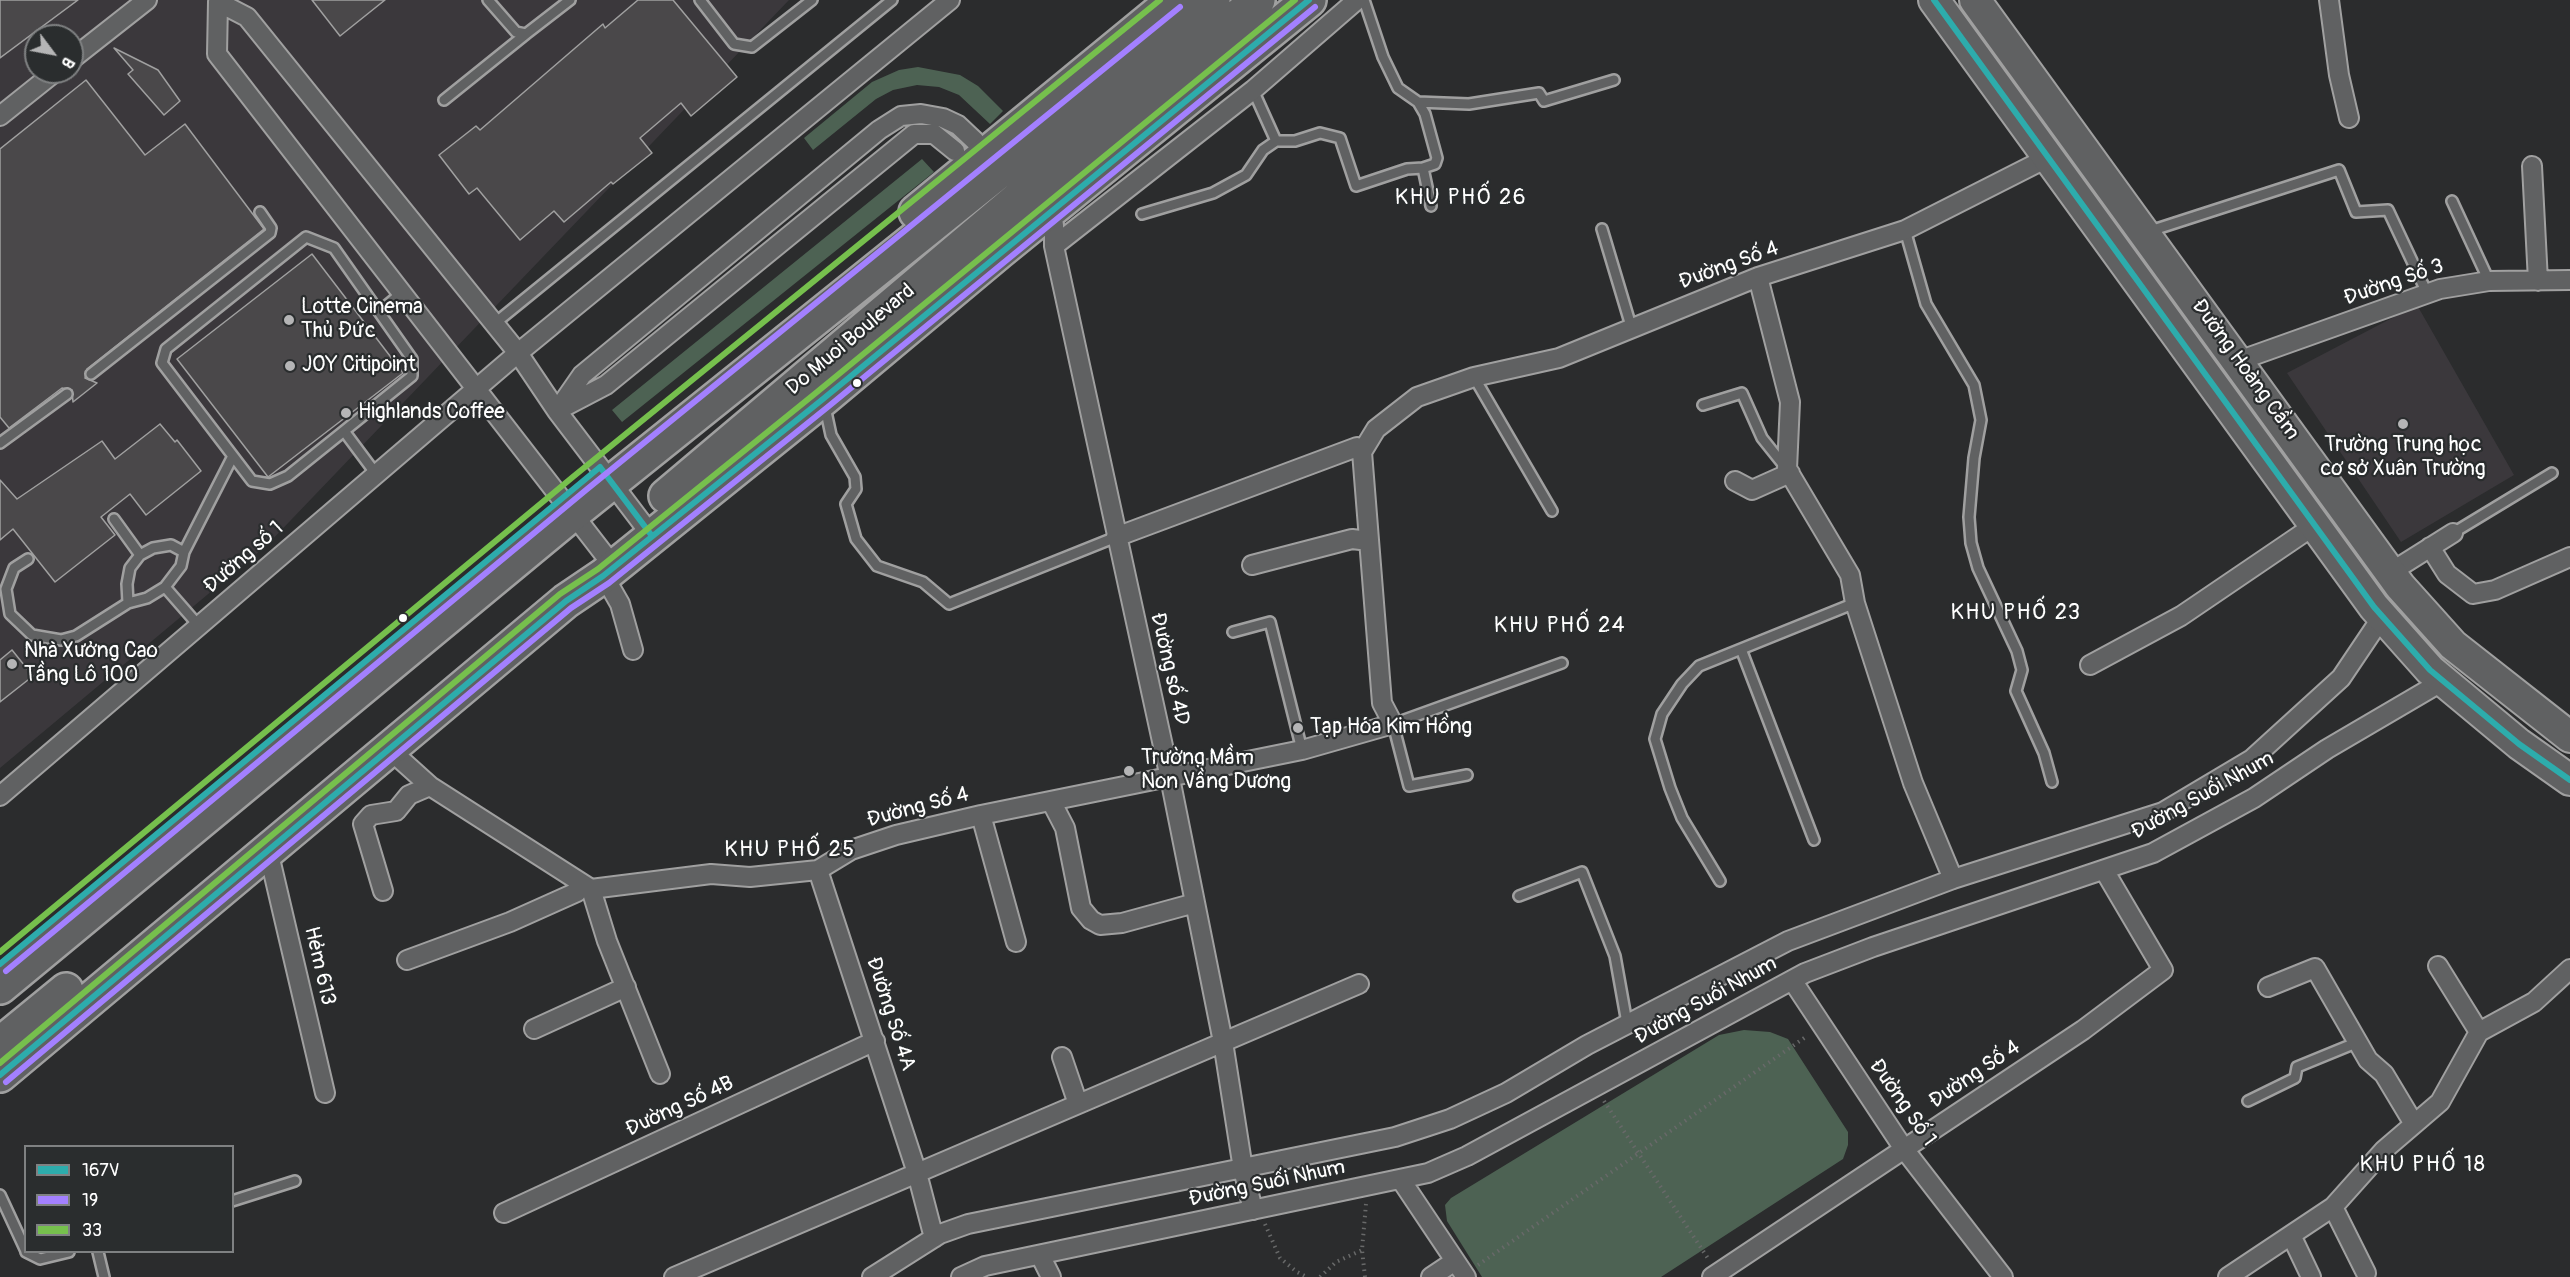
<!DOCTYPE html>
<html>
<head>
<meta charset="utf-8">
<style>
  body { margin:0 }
  #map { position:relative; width:2570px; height:1277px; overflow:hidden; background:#2b2c2d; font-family:Pangolin,sans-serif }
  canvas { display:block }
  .legend { position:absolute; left:24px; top:1145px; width:210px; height:108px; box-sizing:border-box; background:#2a2d2e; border:2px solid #7f8182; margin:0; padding:8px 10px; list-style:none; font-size:18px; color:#fff }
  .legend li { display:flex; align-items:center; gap:12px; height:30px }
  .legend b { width:30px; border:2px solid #7f8182 }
  .north { position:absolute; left:24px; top:24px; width:60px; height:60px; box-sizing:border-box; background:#2a2d2e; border:2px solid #7f8182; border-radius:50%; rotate:122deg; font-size:16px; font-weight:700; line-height:24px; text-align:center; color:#fff }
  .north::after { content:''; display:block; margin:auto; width:21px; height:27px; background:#b5b5b6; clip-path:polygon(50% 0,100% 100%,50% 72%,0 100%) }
</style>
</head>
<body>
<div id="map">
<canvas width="2570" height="1277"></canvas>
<ul class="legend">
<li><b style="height:8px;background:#2dacac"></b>167V</li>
<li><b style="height:8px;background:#a380ff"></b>19</li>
<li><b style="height:8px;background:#76c04d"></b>33</li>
</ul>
<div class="north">B</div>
</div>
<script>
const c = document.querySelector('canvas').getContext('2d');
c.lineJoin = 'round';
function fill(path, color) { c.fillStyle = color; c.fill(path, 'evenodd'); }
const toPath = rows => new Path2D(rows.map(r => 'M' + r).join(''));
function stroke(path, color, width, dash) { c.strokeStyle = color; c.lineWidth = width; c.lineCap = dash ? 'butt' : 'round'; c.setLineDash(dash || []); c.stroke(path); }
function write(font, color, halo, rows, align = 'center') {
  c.font = font + ' Pangolin,sans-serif'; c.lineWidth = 4.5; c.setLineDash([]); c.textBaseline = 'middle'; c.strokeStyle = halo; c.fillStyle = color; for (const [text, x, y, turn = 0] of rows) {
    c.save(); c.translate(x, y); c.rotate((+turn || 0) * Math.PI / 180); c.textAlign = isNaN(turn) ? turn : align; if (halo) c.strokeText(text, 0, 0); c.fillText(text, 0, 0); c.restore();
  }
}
const built = toPath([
  [0,0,789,0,268,544,0,768],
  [36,36,72,36,72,72,36,72],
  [2417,305,2514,475,2401,542,2287,373]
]);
const green = toPath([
  [918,67,960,75,978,86,1003,111,990,124,959,95,939,87,917,85,893,90,876,99,813,150,804,138,872,82,899,70],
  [922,159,934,172,622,422,612,410],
  [1744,1030,1770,1032,1788,1039,1848,1132,1848,1145,1843,1159,1661,1277,1482,1277,1447,1221,1445,1205,1451,1198,1719,1035]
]);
const building = toPath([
  [0,0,78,0,0,58,0,0],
  [312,0,385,0,340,36,312,0],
  [638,0,673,0,737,77,691,116,681,103,640,138,652,153,613,184,611,182,564,222,554,211,520,240,477,188,469,194,439,155,476,126,480,130,603,24,605,28,638,0],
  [114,48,158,70,180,101,164,115,128,74,133,70,114,48],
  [86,80,145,155,185,124,264,229,87,369,85,378,97,383,73,402,72,390,62,388,9,428,0,417,0,149,86,80],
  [312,254,403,373,268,477,177,359,312,254],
  [160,424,175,442,177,440,201,471,146,515,130,494,101,517,115,535,55,582,13,529,0,540,0,480,17,499,102,441,115,459,160,424],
  [12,650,33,676,0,702,0,660,12,650]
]);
const path = toPath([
  [1604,1101,1709,1260],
  [1265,1224,1280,1258,1297,1272,1307,1277],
  [1478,1265,1807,1036],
  [1320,1277,1336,1262,1362,1250],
  [1365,1277,1362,1250,1366,1204]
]);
const lane = toPath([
  [488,0,516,32,526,34,570,0],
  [700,0,734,44,752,47,812,0],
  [1364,0,1383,57,1398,88,1418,102,1425,114,1437,158,1435,164,1423,168,1431,206],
  [1253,90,1276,141],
  [444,100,526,34],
  [1418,102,1469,104,1539,93,1544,101,1614,80],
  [2452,201,2489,281],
  [1142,214,1213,193,1246,175,1263,150,1276,141,1295,141,1320,133,1340,138,1356,186,1407,169,1423,168],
  [1602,229,1631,326],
  [1905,230,1926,304,1974,385,1981,420,1974,458,1969,517,1971,543,1978,568,2017,651,2022,670,2016,691,2044,753,2052,782],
  [2147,232,2339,170,2356,212,2388,210,2427,293],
  [379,312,403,292],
  [494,324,892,0],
  [91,374,270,233,271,228,260,212],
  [1474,377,1552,511],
  [1703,405,1742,393,1762,438,1786,468],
  [825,407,831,435,855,477,856,489,846,504,856,539,877,566,923,582,949,604,1116,537],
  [344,431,412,376,412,359,334,248,306,237,166,349,162,363,252,481,270,484,288,476,344,431,376,474],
  [0,443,67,394],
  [114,519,140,555],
  [2453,533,2552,473],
  [28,559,14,568,6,589,10,614,32,635,61,640,76,636,128,603,147,598,165,587,199,626],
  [165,587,181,566,184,552,233,456],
  [128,603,127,584,130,568,140,555,153,548,171,545,184,552],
  [1233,632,1270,622,1302,750],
  [1741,649,1814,840],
  [1467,775,1409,786,1393,724,1562,663],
  [1720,881,1682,818,1670,788,1655,739,1662,714,1682,684,1699,666,1855,603],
  [1519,896,1582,872,1615,956,1627,1023],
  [2248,1101,2295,1078,2297,1067,2358,1042],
  [0,1195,26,1251],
  [232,1201,295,1181],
  [26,1252,40,1259,69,1252],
  [98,1252,104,1277]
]);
const street = toPath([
  [2329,0,2339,75,2349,118],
  [72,59,147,0],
  [0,116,55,72],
  [2532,166,2538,281],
  [1054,225,1054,246,1170,778,1223,1042,1243,1169,1253,1210],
  [1054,246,1253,90,1357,0],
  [1758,277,1790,402,1787,469,1850,575,1855,603,1913,783,1953,879],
  [2238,361,2440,289,2489,281,2570,280],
  [562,408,606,385,914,134,934,134,955,151],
  [557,411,582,375,879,130,901,116,921,114,943,118,958,125,975,141],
  [1735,481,1752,490,1790,473],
  [1116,537,1357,447,1362,452],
  [2430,547,2447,574,2473,594,2495,590,2570,557],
  [1252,565,1352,539,1369,541],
  [614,567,217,54,218,2,247,17,518,353,557,411,652,536],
  [600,569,620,604,633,650],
  [2391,572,2453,533],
  [2090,665,2181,616,2315,525],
  [389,749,430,786,591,889,711,874,750,877,818,870,851,850,896,835,981,815,1302,750,1393,724,1382,703,1362,452,1376,429,1417,397,1474,377,1559,358,1758,277,1905,230,2049,157],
  [0,796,518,353,950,0],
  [1051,801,1065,828,1081,908,1091,920,1100,925,1122,923,1195,903],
  [981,815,1016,942],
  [268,850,325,1093],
  [818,870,917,1173,934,1238],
  [591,889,607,941,660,1074],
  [383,891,363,824,371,815,396,811,409,795,430,786],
  [407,960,510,922,577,892,581,885],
  [2438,966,2479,1032],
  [1792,980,1904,1149,2003,1277],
  [2268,987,2315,968,2368,1060,2384,1074,2414,1124],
  [534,1029,626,987],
  [1062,1057,1078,1104],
  [1401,1180,1466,1277],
  [2333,1207,2366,1273],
  [504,1213,875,1041],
  [2291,1235,2311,1277],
  [1040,1255,1051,1277],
  [674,1277,1359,984],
  [872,1277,940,1234,968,1224,1395,1137,1450,1119,1506,1093,1587,1045,1788,941,1953,879,2163,812,2252,759,2341,678,2382,617],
  [961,1277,985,1266,1428,1173,1467,1156,1805,973,1873,947,2153,853,2254,798,2327,749,2443,681],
  [1431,1277,1455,1261],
  [1712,1277,2083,1030,2163,970,2104,870],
  [2228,1277,2333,1207,2384,1150,2440,1102,2479,1032,2534,1002,2570,969]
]);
const primary = toPath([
  [1934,0,2374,607,2430,670,2519,744,2570,780],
  [1975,0,2400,586,2453,645,2570,737]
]);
const highway = toPath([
  [916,212,1174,0],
  [666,496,1079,147,1258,0],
  [0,987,572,514,1213,0],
  [0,1044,66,990],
  [0,1075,566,601,603,576,823,399,1000,251,1309,0]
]);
const bus1 = toPath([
  [1934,0,2374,607,2430,670,2519,744,2570,780],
  [0,964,600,467,652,536],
  [0,1075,566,601,603,576,823,399,1309,0]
]);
const bus2 = toPath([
  [6,971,586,490,1180,7],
  [6,1082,571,608,609,583,829,406,1315,7]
]);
const bus3 = toPath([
  [0,952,574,476,1160,0],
  [0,1063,560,594,598,569,817,392,1295,0]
]);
const markers = [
  [289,320,6,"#b5b5b6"],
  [290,366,6,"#b5b5b6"],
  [857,383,5,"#fff"],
  [346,413,6,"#b5b5b6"],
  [2403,424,6,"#b5b5b6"],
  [403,618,5,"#fff"],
  [12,664,6,"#b5b5b6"],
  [1298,728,6,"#b5b5b6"],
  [1129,771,6,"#b5b5b6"]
];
const streetNames = [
  ["Đường Số 4",1729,266,-20],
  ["Đường Số 3",2394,283,-19],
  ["Do Muoi Boulevard",851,340,-40],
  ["Đường Hoàng Cầm",2245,370,54],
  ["Đường số 1",244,558,-41],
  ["Đường số 4D",1169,669,77],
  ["Đường Suối Nhum",2203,796,-29],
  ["Đường Số 4",918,808,-15],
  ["Hẻm 613",319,966,77],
  ["Đường Suối Nhum",1706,1001,-29],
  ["Đường Số 4A",890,1014,72],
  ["Đường Số 4",1975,1075,-34],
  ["Đường Số 1",1902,1103,55],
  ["Đường Số 4B",680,1107,-25],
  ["Đường Suối Nhum",1267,1184,-12]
];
const poiNames = [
  ["Lotte Cinema",301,308],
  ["Thủ Đức",301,332],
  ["JOY Citipoint",302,366],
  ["Highlands Coffee",358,413],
  ["Trường Trung học",2403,446,"center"],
  ["cơ sở Xuân Trường",2403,470,"center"],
  ["Nhà Xưởng Cao",24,652],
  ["Tầng Lô 100",24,676],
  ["Tạp Hóa Kim Hồng",1310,728],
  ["Trường Mầm",1141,759],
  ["Non Vầng Dương",1141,783]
];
const neighbourhoodNames = [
  ["KHU PHỐ 26",1461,198],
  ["KHU PHỐ 23",2016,613],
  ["KHU PHỐ 24",1560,626],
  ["KHU PHỐ 25",790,850],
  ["KHU PHỐ 18",2423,1165]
];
fill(built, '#3b383c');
fill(green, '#4d6253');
fill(building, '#4a484a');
stroke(building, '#a0a0a0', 1.5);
stroke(lane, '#a0a0a0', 14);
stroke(street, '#a0a0a0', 22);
stroke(primary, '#a0a0a0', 34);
stroke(highway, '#a0a0a0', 38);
stroke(path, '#686969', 4, [1.5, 4.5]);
stroke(lane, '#606162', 9);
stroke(street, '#606162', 18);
stroke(primary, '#606162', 30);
stroke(highway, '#606162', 33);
stroke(bus1, '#2dacac', 6);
stroke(bus2, '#a380ff', 6);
stroke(bus3, '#76c04d', 6);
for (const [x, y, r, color] of markers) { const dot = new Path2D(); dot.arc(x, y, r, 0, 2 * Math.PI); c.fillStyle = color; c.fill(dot); stroke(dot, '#2a2d2e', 2); }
write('21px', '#fff', '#2a2d2e', streetNames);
write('21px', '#fff', '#2a2d2e', poiNames, 'left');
c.letterSpacing = '1.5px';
write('22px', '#fff', '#2a2d2e', neighbourhoodNames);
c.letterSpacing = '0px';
</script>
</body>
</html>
